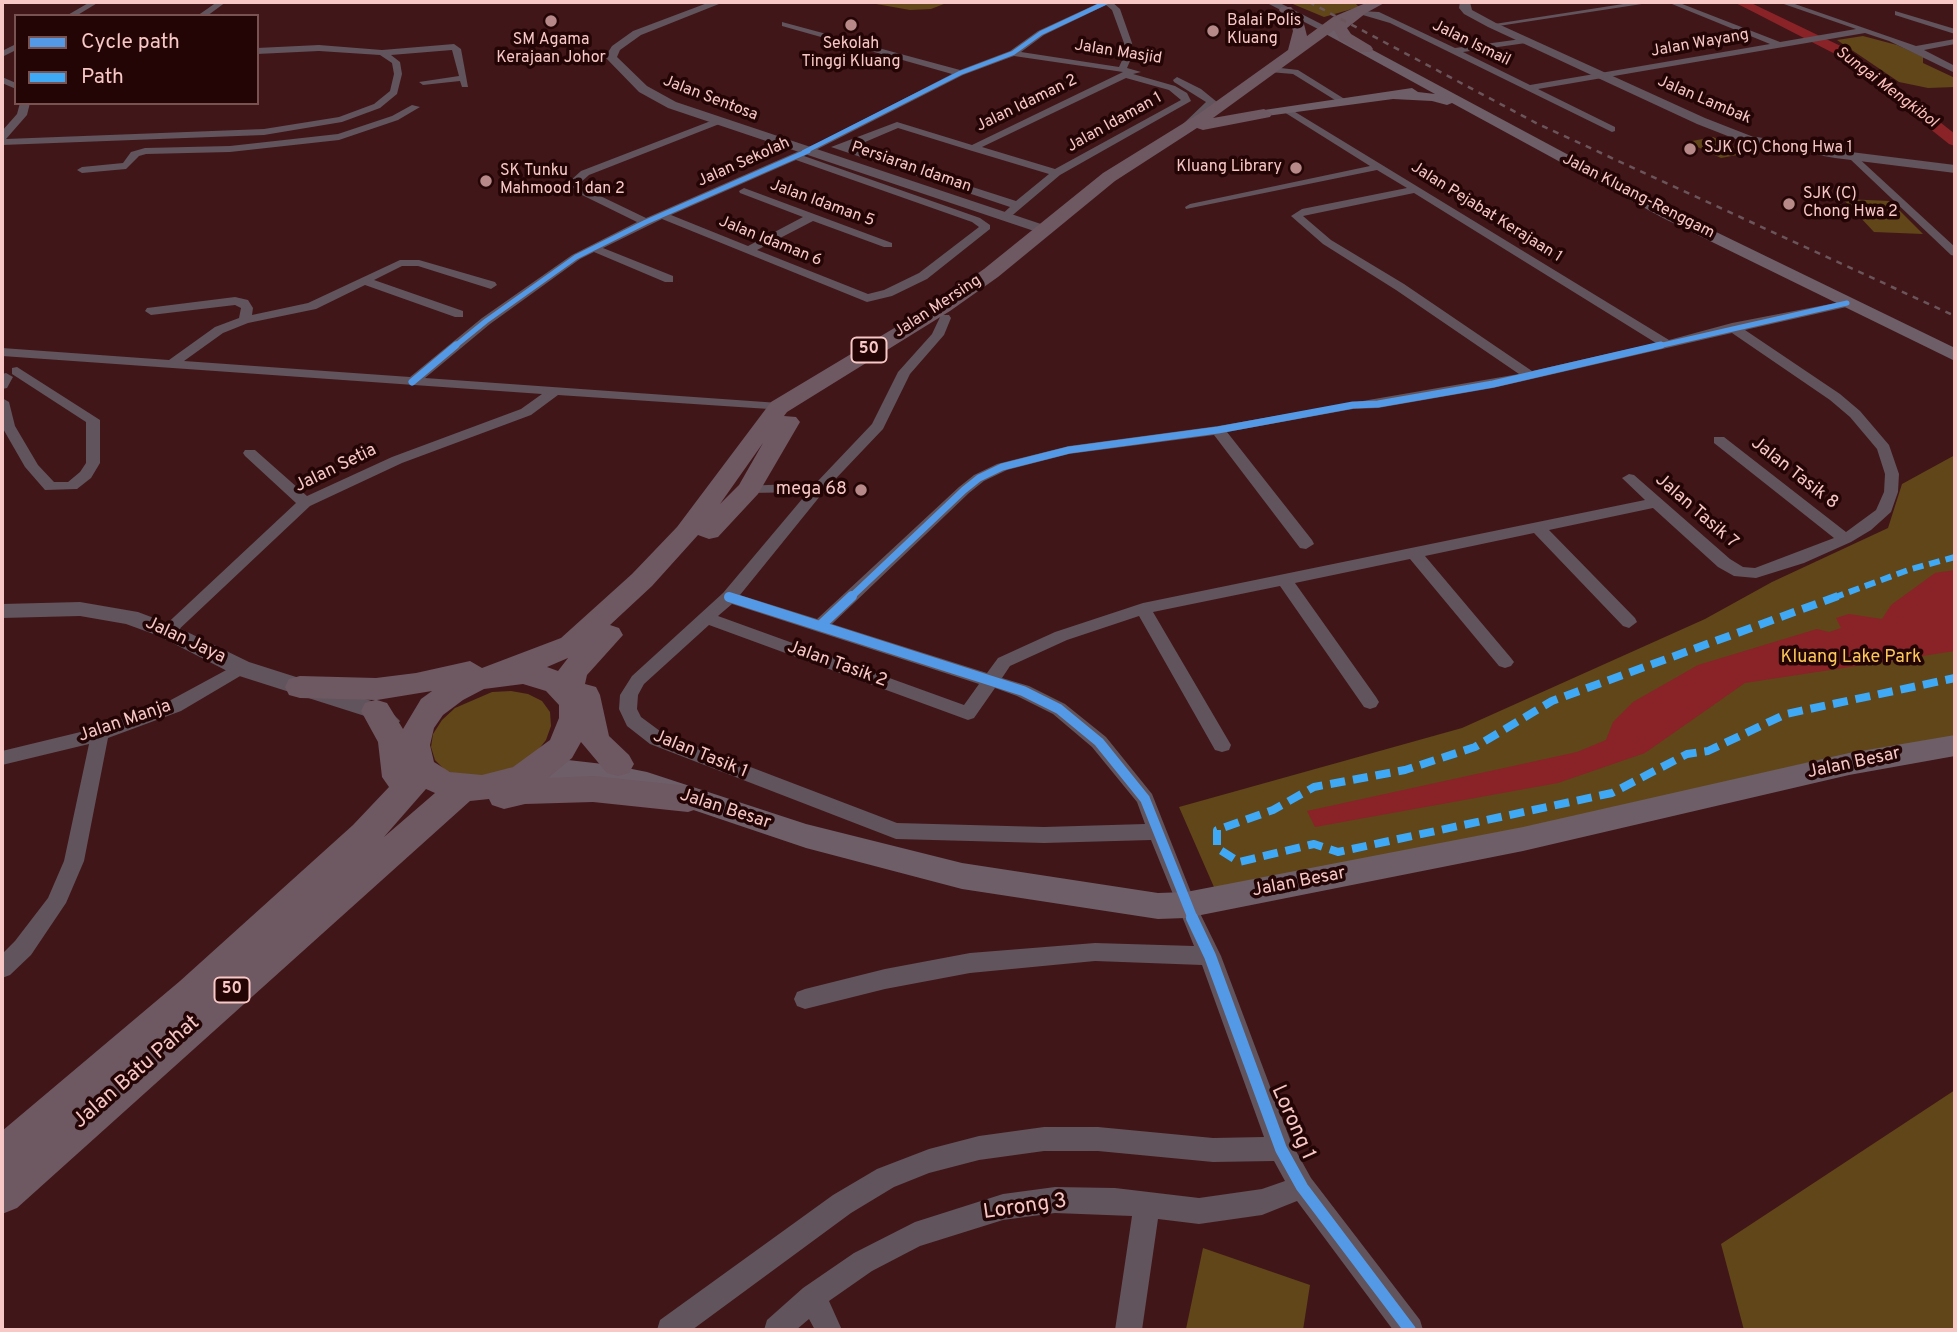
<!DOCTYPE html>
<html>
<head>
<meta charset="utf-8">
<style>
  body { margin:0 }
  #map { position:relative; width:1957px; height:1332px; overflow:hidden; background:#401619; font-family:Overpass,sans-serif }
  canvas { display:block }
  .frame { position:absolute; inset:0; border:4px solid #f7c8c5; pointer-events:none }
  .legend { position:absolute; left:14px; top:14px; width:245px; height:91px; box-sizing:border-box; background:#240506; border:2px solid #785352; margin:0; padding:9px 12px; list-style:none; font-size:21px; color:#f7c8c5 }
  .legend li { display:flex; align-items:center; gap:14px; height:35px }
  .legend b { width:35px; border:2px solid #785352 }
</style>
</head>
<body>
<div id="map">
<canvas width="1957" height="1332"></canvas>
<div class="frame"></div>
<ul class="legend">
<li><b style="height:9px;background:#5399e6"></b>Cycle path</li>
<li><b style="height:9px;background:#3fa9f5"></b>Path</li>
</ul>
</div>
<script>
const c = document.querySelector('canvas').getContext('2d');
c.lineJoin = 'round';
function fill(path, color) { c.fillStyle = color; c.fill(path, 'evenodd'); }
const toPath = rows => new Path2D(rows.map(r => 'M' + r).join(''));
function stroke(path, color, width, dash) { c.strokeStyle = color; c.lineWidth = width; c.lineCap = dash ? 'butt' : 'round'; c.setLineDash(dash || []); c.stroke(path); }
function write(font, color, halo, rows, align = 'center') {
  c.font = font + ' Overpass,sans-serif'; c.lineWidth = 7; c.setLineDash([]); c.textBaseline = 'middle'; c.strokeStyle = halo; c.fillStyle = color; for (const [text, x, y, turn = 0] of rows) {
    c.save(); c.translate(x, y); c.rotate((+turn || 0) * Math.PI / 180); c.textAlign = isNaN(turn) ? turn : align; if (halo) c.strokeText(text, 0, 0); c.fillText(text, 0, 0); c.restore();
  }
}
const green = toPath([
  [865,2,949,2,931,9,910,10],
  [1288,2,1354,2,1359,7,1324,17],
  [1863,36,1897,45,1923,57,1923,63,1955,78,1955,87,1928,88,1899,82,1837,40],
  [1713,137,1748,153,1721,158,1687,142],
  [1843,199,1890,201,1923,234,1874,232],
  [1955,455,1955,740,1217,894,1179,807,1462,728,1705,619,1772,582,1888,528,1902,484],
  [511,691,528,694,542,701,550,712,551,726,546,740,535,754,519,765,499,773,479,777,460,776,445,770,435,760,431,747,433,734,442,720,455,708,492,692],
  [1955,1090,1955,1330,1744,1330,1721,1244],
  [1203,1248,1310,1285,1303,1330,1186,1329]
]);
const water = toPath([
  [1734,2,1747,2,1818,37,1808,38],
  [1955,570,1955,651,1745,683,1645,753,1558,783,1315,827,1307,811,1577,752,1606,740,1613,722,1633,702,1698,665,1817,629,1829,632,1841,628,1836,618,1849,614,1882,619,1891,605,1935,573]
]);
const river = toPath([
  [1734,2,1749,2,1849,50,1955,134,1955,146,1949,144,1839,56,1734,2]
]);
const minor = toPath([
  [90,2,99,2,76,16,66,16,90,2],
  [217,2,226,2,207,16,197,16,217,2],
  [1101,2,1112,2,1120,9,1132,43,1133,54,1127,68,1141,72,1133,74,1175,86,1187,93,1191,101,1060,175,1008,219,999,217,1010,207,831,147,897,122,972,145,1123,72,1014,56,963,75,804,156,980,218,990,225,990,229,927,279,892,296,867,302,662,219,603,248,673,276,673,282,665,282,594,252,580,259,490,324,425,378,779,403,784,404,784,410,558,395,531,415,402,463,310,506,173,635,161,635,159,631,296,503,245,456,243,453,245,450,255,450,307,496,392,457,521,409,542,394,2,356,2,348,169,360,215,327,239,318,241,308,235,305,151,315,145,311,147,308,235,297,248,300,253,308,252,315,308,303,400,260,419,260,495,282,497,285,491,289,418,266,402,266,374,280,463,311,463,317,455,317,365,285,316,309,248,323,223,333,184,361,410,377,482,318,572,255,637,222,582,195,570,185,570,181,581,171,716,119,722,119,722,123,589,175,580,183,590,191,646,218,822,141,952,74,782,26,782,22,960,70,1010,51,1038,31,1101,2],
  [1106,5,1112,10,1124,43,1125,54,1119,67,1021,52,1044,35,1106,5],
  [1126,78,1169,90,1181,100,1055,169,982,147,1126,78],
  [898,128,969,150,1049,174,1016,201,851,148,898,128],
  [796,160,972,222,979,227,919,273,884,290,868,294,757,250,813,221,884,247,892,247,892,243,744,188,739,191,740,193,803,217,748,246,671,215,796,160],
  [1636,2,1655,2,1492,27,1488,25,1636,2],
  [1667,2,1677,2,1780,42,1856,29,1778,2,1789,2,1916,46,1955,39,1955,44,1924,50,1955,66,1955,73,1889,41,1865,33,1538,89,1615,127,1615,131,1612,132,1390,23,1356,13,1360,11,1379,12,1455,48,1529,38,1526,43,1463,52,1530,85,1770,44,1667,2],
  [1895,11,1955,29,1955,34,1895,15,1895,11],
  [16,44,16,50,2,57,2,51,16,44],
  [454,44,461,49,468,87,462,87,460,81,423,85,419,82,459,76,452,50,391,55,400,62,402,74,397,94,380,108,342,122,264,135,2,145,2,131,17,114,20,103,30,103,27,115,6,139,264,129,339,117,374,104,390,91,394,74,392,63,380,55,319,51,257,54,257,48,319,45,382,50,454,44],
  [1272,67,1298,70,1351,103,1343,105,1293,74,1269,72,1269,68,1272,67],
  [2,77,16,83,16,89,2,83,2,77],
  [1177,77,1201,89,1217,102,1186,129,1183,128,1183,124,1206,102,1174,82,1173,80,1177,77],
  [412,105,420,107,398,120,339,140,230,152,146,154,139,156,126,169,82,173,77,170,82,167,123,163,131,152,145,148,230,146,338,134,392,116,412,105],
  [1287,107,1669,340,1732,323,1851,300,1851,306,1745,330,1840,394,1860,411,1889,445,1899,474,1898,492,1891,512,1871,530,1851,542,1804,563,1756,578,1734,576,1718,567,1653,508,1549,530,1635,618,1637,622,1629,628,1623,626,1534,533,1425,556,1511,658,1514,662,1511,666,1505,668,1499,666,1410,559,1295,583,1376,697,1379,702,1376,707,1370,709,1364,707,1280,586,1153,612,1231,745,1229,750,1222,752,1215,750,1139,616,1067,640,1010,666,1002,678,1029,686,1065,704,1106,737,1152,794,1196,905,1221,956,1291,1142,1311,1178,1420,1320,1423,1330,1393,1330,1297,1201,1262,1215,1199,1224,1158,1219,1142,1330,1115,1330,1132,1216,1055,1213,1003,1220,920,1246,872,1271,829,1301,842,1330,815,1330,809,1319,796,1330,764,1330,767,1320,803,1288,854,1253,915,1222,1003,1194,1055,1187,1115,1188,1199,1198,1262,1189,1285,1181,1274,1161,1213,1162,1098,1151,1044,1151,979,1160,929,1173,894,1187,851,1213,692,1330,657,1330,660,1320,833,1195,877,1169,929,1149,979,1136,1044,1127,1098,1127,1213,1138,1264,1137,1202,965,1095,961,970,973,885,989,805,1009,797,1006,794,999,797,992,805,989,885,969,970,953,1095,943,1194,946,1151,840,1044,843,896,839,650,744,627,726,619,709,620,695,632,676,723,593,808,492,749,493,742,489,744,486,816,483,872,424,898,372,932,334,941,315,949,315,951,318,944,335,910,374,883,429,825,490,740,595,817,619,959,487,974,475,997,464,1069,446,1218,426,1519,374,1396,290,1323,244,1291,216,1302,209,1407,188,1377,170,1186,209,1185,207,1190,204,1370,166,1284,112,1282,110,1287,107],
  [1414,193,1656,343,1532,371,1404,284,1331,240,1303,216,1414,193],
  [1732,333,1830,400,1850,417,1877,449,1885,474,1884,492,1876,510,1846,532,1724,437,1714,437,1714,443,1834,538,1755,568,1743,567,1730,559,1634,475,1629,474,1622,478,1645,500,1143,603,1055,632,998,658,987,673,832,624,969,493,984,481,1007,470,1069,454,1214,435,1300,548,1306,549,1314,544,1312,540,1227,432,1353,409,1378,408,1493,388,1732,333],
  [732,604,979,684,964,705,718,616,732,604],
  [709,625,968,720,974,718,995,688,1017,696,1053,714,1092,747,1137,802,1145,824,1044,827,897,823,664,734,641,717,637,709,638,695,644,684,709,625],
  [1854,154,1955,247,1955,256,1951,255,1850,159,1849,157,1854,154],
  [17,367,100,420,100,463,91,478,77,489,45,490,25,467,2,427,2,398,9,402,15,426,38,465,54,482,68,482,80,472,86,463,86,422,12,374,12,368,17,367],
  [6,373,13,377,7,388,2,389,2,374,6,373],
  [241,662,247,664,250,668,247,672,181,711,108,738,84,861,66,903,31,955,10,975,2,978,2,954,15,941,48,898,64,861,89,744,2,765,2,751,97,728,169,701,241,662]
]);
const tertiary = toPath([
  [710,2,724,2,641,35,620,50,617,57,647,86,676,102,1047,226,1049,229,1042,233,1037,232,668,108,639,92,605,57,612,46,633,31,710,2],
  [1265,2,1278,2,1331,29,1322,31,1265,2],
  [1460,2,1470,2,1472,10,1496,23,1705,118,1751,136,1835,150,1955,165,1955,173,1835,158,1743,142,1697,124,1488,27,1464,14,1459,8,1460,2],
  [80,602,138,612,175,626,249,662,384,705,400,721,396,727,388,730,380,727,368,717,233,674,159,636,126,624,80,616,2,618,2,604,80,602]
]);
const secondary = toPath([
  [1326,25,1675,212,1955,348,1955,361,1663,218,1452,103,1447,105,1432,101,1393,99,1259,117,1257,114,1264,110,1412,88,1418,92,1435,94,1322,32,1320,29,1326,25],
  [1955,735,1955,756,1849,775,1523,851,1186,918,1158,919,962,889,806,848,646,794,568,782,523,788,513,785,509,777,513,769,523,766,568,760,612,765,647,772,806,824,962,863,1158,893,1186,892,1523,827,1849,753,1955,735]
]);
const trunk = toPath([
  [1368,2,1386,2,1366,13,1347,28,1351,34,1371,46,1373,49,1371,52,1361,52,1340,40,1334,30,1213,118,1264,109,1272,114,1270,117,1203,130,1197,128,1115,181,998,277,950,311,787,412,784,416,796,417,800,422,758,494,718,537,709,539,698,535,652,586,610,625,619,628,623,635,587,675,585,684,596,687,600,695,609,736,629,755,634,764,629,773,618,776,607,773,581,742,572,758,548,778,593,776,688,786,700,790,705,799,700,808,688,812,593,802,525,804,504,809,492,805,489,799,470,801,17,1208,2,1214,2,1131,180,981,353,825,389,787,382,777,378,742,361,711,365,703,375,700,300,698,289,695,285,687,289,679,300,676,376,678,416,673,470,661,482,668,561,638,632,574,677,527,771,402,936,303,984,269,1103,173,1200,113,1288,50,1293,31,1291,24,1279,10,1281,7,1291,7,1303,20,1307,36,1333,17,1368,2],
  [763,443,739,485,720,504,763,443],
  [568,658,558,671,547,667,568,658],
  [523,684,546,691,559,705,559,718,550,740,513,767,482,775,450,772,434,762,430,745,434,728,443,715,463,700,484,689,523,684],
  [432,691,421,699,403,729,387,703,377,700,432,691],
  [426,789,435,793,384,837,426,789]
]);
const rail = toPath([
  [1309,2,1538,124,1955,316]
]);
const quietFar1 = toPath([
  [1833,598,1911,569,1955,557]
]);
const quiet = toPath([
  [1838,596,1552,701,1475,747,1405,770,1314,787,1273,810,1217,830,1217,848,1239,862,1314,844,1338,852,1612,793,1687,754,1708,751,1786,714,1955,678]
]);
const cyclewayFar4 = toPath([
  [804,152,960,73,1013,53,1041,33,1107,2]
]);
const cyclewayFar3 = toPath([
  [454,347,486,321,576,257,646,222,808,151],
  [1654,347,1847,303]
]);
const cyclewayFar2 = toPath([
  [412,382,456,345],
  [850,598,964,490,979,478,1002,467,1069,450,1218,430,1353,405,1378,404,1493,384,1661,345]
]);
const cyclewayFar1 = toPath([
  [729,597,1023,691,1059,709,1099,742,1145,799,1193,919],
  [820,626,852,596]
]);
const cycleway = toPath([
  [1192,918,1210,956,1281,1149,1302,1187,1410,1330]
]);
const markers = [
  [551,21,7,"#b78a89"],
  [851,25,7,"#b78a89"],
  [1213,31,7,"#b78a89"],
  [1690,149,7,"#b78a89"],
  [1296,168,7,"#b78a89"],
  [486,181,7,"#b78a89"],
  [1789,204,7,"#b78a89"],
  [861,490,7,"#b78a89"]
];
const farPoinames = [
  ["Balai Polis",1227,22],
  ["Kluang",1227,40],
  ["SM Agama",551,41,"center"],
  ["Kerajaan Johor",551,59,"center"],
  ["Sekolah",851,45,"center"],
  ["Tinggi Kluang",851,63,"center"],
  ["SJK (C) Chong Hwa 1",1704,149],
  ["Kluang Library",1282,168,"right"],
  ["SK Tunku",500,172],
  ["Mahmood 1 dan 2",500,190],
  ["SJK (C)",1803,195],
  ["Chong Hwa 2",1803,213]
];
const farStreetnames = [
  ["Jalan Ismail",1471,44,26],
  ["Jalan Wayang",1700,44,-10],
  ["Jalan Masjid",1118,53,9],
  ["Jalan Sentosa",710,99,21],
  ["Jalan Lambak",1704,101,23],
  ["Jalan Idaman 2",1027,104,-26],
  ["Jalan Idaman 1",1115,123,-29],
  ["Jalan Sekolah",744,163,-24],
  ["Persiaran Idaman",911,168,19],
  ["Jalan Kluang-Renggam",1638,197,27],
  ["Jalan Idaman 5",822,204,20],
  ["Jalan Pejabat Kerajaan 1",1486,213,32],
  ["Jalan Idaman 6",770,242,22],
  ["Jalan Mersing",938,307,-33]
];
const farWaternames = [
  ["Sungai Mengkibol",1886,88,37]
];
const shields = [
  [869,350,35],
  [232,990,35]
];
const shieldNames = [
  ["50",869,350],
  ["50",232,990]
];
const streetNames = [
  ["Jalan Setia",336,469,-26],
  ["Jalan Tasik 8",1794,474,38],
  ["Jalan Tasik 7",1696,512,41],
  ["Jalan Jaya",185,641,25],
  ["Jalan Tasik 2",837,665,20],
  ["Jalan Manja",125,722,-19],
  ["Jalan Tasik 1",700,755,22],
  ["Jalan Besar",1854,764,-12],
  ["Jalan Besar",725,810,18],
  ["Jalan Besar",1299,883,-11]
];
const poiNames = [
  ["mega 68",847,490]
];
const parkNames = [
  ["Kluang Lake Park",1851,658]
];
const nearStreetnames = [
  ["Jalan Batu Pahat",137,1073,-41],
  ["Lorong 1",1292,1123,66],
  ["Lorong 3",1025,1208,-8]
];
fill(green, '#604618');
fill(water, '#892327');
fill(river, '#892327');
fill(minor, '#61545c');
fill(tertiary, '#61545c');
fill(secondary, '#6d5e68');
fill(trunk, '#6e5862');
stroke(rail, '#6a555a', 2.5, [6, 6]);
stroke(quietFar1, '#3fa9f5', 6, [11, 6]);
stroke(quiet, '#3fa9f5', 8, [15, 8]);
stroke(cyclewayFar4, '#5399e6', 4.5);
stroke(cyclewayFar3, '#5399e6', 5);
stroke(cyclewayFar2, '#5399e6', 7);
stroke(cyclewayFar1, '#5399e6', 10);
stroke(cycleway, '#5399e6', 12);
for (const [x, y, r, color] of markers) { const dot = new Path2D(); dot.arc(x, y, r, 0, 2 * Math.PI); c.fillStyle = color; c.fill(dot); stroke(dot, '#240506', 2.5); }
write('16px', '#f7c8c5', '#240506', farPoinames, 'left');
write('16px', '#f7c8c5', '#240506', farStreetnames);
write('italic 16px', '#fdc1bc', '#240506', farWaternames);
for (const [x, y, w] of shields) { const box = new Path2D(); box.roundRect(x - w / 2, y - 12.5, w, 25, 5); c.fillStyle = '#240506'; c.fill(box); stroke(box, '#f7c8c5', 2); }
write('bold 16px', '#f7c8c5', null, shieldNames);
write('18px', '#f7c8c5', '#240506', streetNames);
write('18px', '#f7c8c5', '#240506', poiNames, 'right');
write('18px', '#fcc85a', '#240506', parkNames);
write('21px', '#f7c8c5', '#240506', nearStreetnames);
</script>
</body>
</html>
